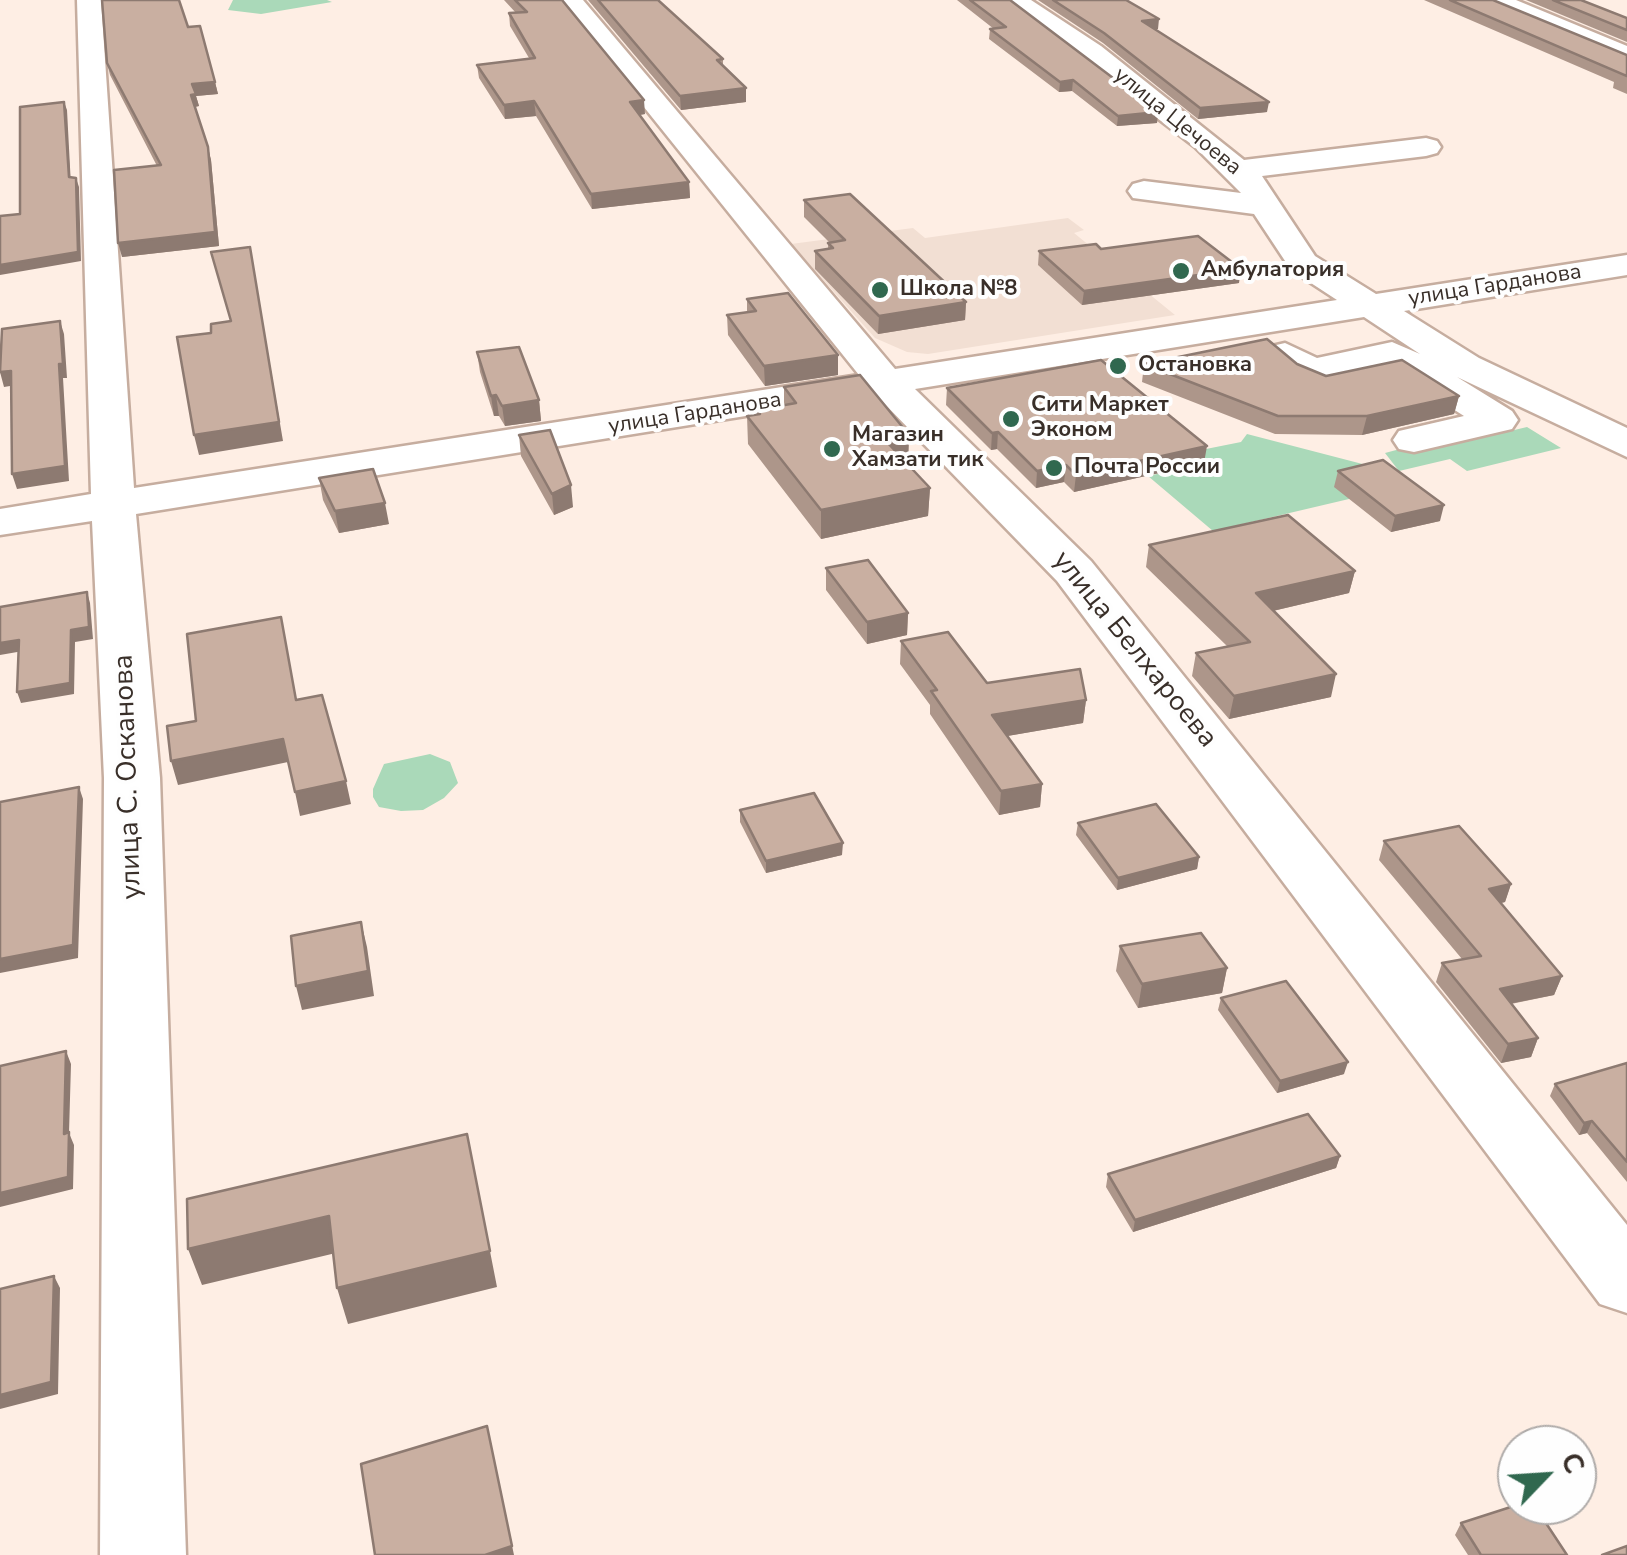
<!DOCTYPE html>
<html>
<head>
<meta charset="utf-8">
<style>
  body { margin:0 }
  #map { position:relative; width:1627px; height:1555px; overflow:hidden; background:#feeee4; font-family:"Nunito Sans",sans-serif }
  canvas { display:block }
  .north { position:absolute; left:1497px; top:1425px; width:100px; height:100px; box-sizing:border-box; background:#fefefe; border:2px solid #afaba9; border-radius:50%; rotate:65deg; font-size:28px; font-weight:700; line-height:40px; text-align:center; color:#392f29 }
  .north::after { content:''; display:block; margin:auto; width:35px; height:45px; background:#30684f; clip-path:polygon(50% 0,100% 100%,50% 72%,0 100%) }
</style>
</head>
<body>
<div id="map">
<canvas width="1627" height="1555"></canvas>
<div class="north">С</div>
</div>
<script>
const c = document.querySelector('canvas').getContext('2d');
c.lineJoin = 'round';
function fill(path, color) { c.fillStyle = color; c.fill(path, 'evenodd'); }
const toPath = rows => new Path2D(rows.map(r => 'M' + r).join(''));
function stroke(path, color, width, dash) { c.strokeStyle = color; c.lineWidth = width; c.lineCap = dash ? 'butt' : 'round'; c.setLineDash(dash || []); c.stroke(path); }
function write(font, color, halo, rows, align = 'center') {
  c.font = font + ' "Nunito Sans",sans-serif'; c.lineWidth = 8; c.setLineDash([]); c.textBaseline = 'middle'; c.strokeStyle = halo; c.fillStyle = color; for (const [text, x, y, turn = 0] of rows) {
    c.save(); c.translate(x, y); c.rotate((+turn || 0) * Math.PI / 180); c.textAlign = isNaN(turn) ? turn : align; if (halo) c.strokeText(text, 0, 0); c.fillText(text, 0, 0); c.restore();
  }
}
const built = toPath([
  [1068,218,1084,230,1074,233,1175,315,928,354,907,352,875,338,791,244,913,228,925,238]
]);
const green = toPath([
  [233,0,327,0,332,2,261,14,228,10],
  [1527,427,1561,448,1467,471,1450,459,1399,471,1385,453,1400,449,1417,453],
  [1247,434,1374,467,1349,499,1213,531,1148,476,1202,464,1191,452,1241,442],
  [430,754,450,762,458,783,444,798,423,810,401,811,379,807,373,797,373,789,384,764]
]);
const minor = toPath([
  [77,0,101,0,134,488,859,375,558,0,583,0,895,369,1337,300,1291,270,1254,214,1133,198,1128,191,1133,184,1144,181,1241,193,1195,147,1003,0,1031,0,1101,46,1244,160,1426,138,1437,141,1441,147,1437,153,1426,156,1262,176,1315,256,1376,294,1627,255,1627,275,1404,311,1479,358,1627,428,1627,457,1457,377,1512,411,1518,420,1512,429,1414,452,1399,449,1393,440,1399,431,1464,416,1386,366,1310,383,1296,379,1266,354,1272,346,1285,343,1317,358,1392,342,1420,354,1364,317,915,389,1091,561,1627,1225,1627,1313,1600,1304,1057,581,876,395,136,514,160,778,186,1555,100,1555,104,778,92,521,0,535,0,509,91,494,77,0],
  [1483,0,1516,0,1627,46,1627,63,1486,5,1483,0]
]);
const wall = toPath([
  [504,0,562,0,645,114,640,115,689,182,690,198,592,209,536,116,505,119,479,78,477,65,529,58,510,26,509,13,516,13],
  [588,0,658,0,723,59,723,66,746,88,746,102,681,110],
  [957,0,1010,0,1158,112,1157,123,1117,126,1072,91,1059,92,989,39,990,29,994,29],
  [1038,0,1126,0,1158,29,1155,29,1267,112,1198,119,1103,43],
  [1424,0,1493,0,1627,55,1627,94,1613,88,1614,82],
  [1526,0,1581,0,1627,18,1627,42],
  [188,27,215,82,218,94,196,96,199,106,195,107,211,160,219,246,122,257,157,166,110,75,107,63],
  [804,200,966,302,965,320,878,334,815,269,815,251,828,249,828,243,830,243,804,217],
  [1101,249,1239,283,1082,305,1038,265,1039,251],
  [747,299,838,375,765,386,728,335,727,315,747,312],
  [477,352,539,400,541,421,505,426,499,416,494,416,480,372],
  [1144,364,1297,364,1326,376,1459,396,1454,414,1362,435,1275,434,1142,382],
  [784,387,909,435,908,462,906,462,930,488,928,516,821,539,748,444,747,416,757,415,757,410,784,405],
  [947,388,1204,463,1074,492,1064,482,1036,488,997,449,991,450,946,405],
  [519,435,573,507,554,515,521,456],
  [1338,471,1440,521,1391,532,1334,487],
  [319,478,389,524,339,533,323,500],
  [1149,545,1355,571,1349,593,1273,611,1331,697,1229,719,1192,676,1196,653,1227,646,1146,567],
  [826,568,908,613,907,635,867,644,826,590],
  [901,641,987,683,1086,700,1083,723,1007,736,1042,784,1040,807,999,815,930,714,930,705,900,664],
  [740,810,842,855,766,873,740,822],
  [1078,823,1199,857,1197,869,1117,890,1076,835],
  [1384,841,1511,884,1505,902,1501,903,1562,976,1554,995,1511,1004,1538,1038,1531,1057,1501,1063,1436,982,1442,963,1462,959,1379,860],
  [1120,946,1227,968,1222,993,1138,1008,1116,971],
  [1221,998,1344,1074,1277,1093,1218,1010],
  [1627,1063,1627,1182,1587,1133,1579,1135,1550,1096,1555,1084],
  [1340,1156,1336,1168,1133,1232,1106,1187,1108,1174],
  [1461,1523,1567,1555,1468,1555,1455,1535]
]);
const shadedWall = toPath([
  [1159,19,1158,29,1141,31,1142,21],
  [1073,80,1072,91,1059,92,1060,82],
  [215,82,218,94,196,96,199,106,194,107,191,95,192,84],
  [746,88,746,102,681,110,680,96],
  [644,100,645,114,631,116,630,102],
  [534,101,536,116,505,119,504,105],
  [64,102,67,110,71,186,69,177],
  [1269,102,1267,112,1198,119,1200,108],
  [1158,112,1157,123,1117,126,1118,116],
  [208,147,211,160,219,246,122,257,118,243],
  [76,178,79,187,81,261,0,275,0,265],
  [689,182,690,198,592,209,591,194],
  [250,247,283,441,199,455,194,435,279,422],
  [1241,269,1239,283,1082,305,1084,291],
  [966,302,965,320,878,334,879,316],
  [60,321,64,334,67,378,63,378,69,481,17,489,12,474,59,364],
  [838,355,838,375,765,386,764,366],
  [11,371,16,385,4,387,0,372],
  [496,395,499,416,494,416,491,396],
  [1459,396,1454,414,1362,435,1367,416],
  [539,400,541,421,505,426,502,406],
  [998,432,997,449,991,450,992,433],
  [909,435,908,462,883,466,884,439],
  [1207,446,1204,463,1074,492,1076,475],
  [1066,465,1064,482,1036,488,1037,471],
  [571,485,573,507,554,515,552,494],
  [930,488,928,516,821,539,821,510],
  [385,503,389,524,339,533,335,511],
  [1444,505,1440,521,1391,532,1395,516],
  [1355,571,1349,593,1251,616,1256,593],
  [87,592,90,603,93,639,75,642,74,694,21,703,17,692,71,630],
  [908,613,907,635,867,644,867,622],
  [19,640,23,651,0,655,0,643],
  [1336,674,1331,697,1229,719,1234,696],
  [1086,700,1083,723,990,739,992,715],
  [283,739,288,762,178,785,171,761],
  [346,781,351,804,300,816,295,792],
  [1042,784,1040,807,999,815,1001,791],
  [79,787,83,799,78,958,0,973,0,959],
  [843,843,842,855,766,873,766,861],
  [1199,857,1197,869,1117,890,1118,878],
  [1511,884,1505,902,1483,907,1489,889],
  [361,922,367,947,374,996,302,1010,296,986],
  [1227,968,1222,993,1138,1008,1142,984],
  [1562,976,1554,995,1493,1007,1500,989],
  [1538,1038,1531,1057,1501,1063,1508,1044],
  [66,1051,71,1064,69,1133,74,1145,73,1189,0,1207,0,1193,64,1134],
  [1348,1062,1344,1074,1277,1093,1280,1081],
  [1592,1121,1587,1133,1579,1135,1584,1123],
  [467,1134,497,1287,348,1324,337,1288],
  [1340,1156,1336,1168,1133,1232,1135,1220],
  [329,1216,340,1252,202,1285,188,1249],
  [54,1276,60,1288,58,1394,0,1409,0,1395],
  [487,1426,514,1555,485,1555]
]);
const building = toPath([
  [102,0,179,0,188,27,200,26,215,82,192,84,196,94,191,95,208,147,215,232,118,243,114,170,161,165,107,63,102,0],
  [515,0,562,0,644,100,630,102,689,182,591,194,534,101,504,105,477,65,535,58,509,13,527,12,515,0],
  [598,0,658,0,723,59,717,60,746,88,680,96,598,0],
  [970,0,1010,0,1158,112,1118,116,1073,80,1060,82,990,29,1006,27,970,0],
  [1053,0,1126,0,1159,19,1142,21,1269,102,1200,108,1104,33,1053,0],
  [1450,0,1493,0,1627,55,1627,76,1450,0],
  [1553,0,1581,0,1627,18,1627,30,1553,0],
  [64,102,69,177,76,178,78,252,0,265,0,216,20,214,20,107,64,102],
  [850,194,966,302,879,316,815,251,833,248,828,243,845,240,804,200,850,194],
  [1198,236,1241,269,1084,291,1039,251,1096,244,1101,249,1198,236],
  [250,247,279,422,194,435,177,337,211,333,211,324,231,321,211,252,250,247],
  [788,293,838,355,764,366,727,315,756,311,747,299,788,293],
  [60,321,63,364,59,364,65,466,12,474,11,371,0,372,2,329,60,321],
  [1267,339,1297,364,1326,376,1402,360,1459,396,1367,416,1278,416,1144,364,1267,339],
  [519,347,539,400,502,406,496,395,491,396,477,352,519,347],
  [1101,360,1207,446,1076,475,1066,465,1037,471,998,432,992,433,947,388,1101,360],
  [860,375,909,435,884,439,930,488,821,510,747,416,760,414,757,410,796,403,784,387,860,375],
  [550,430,571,485,552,494,519,435,550,430],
  [1383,460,1444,505,1395,516,1338,471,1383,460],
  [373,469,385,503,335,511,319,478,373,469],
  [1288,515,1355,571,1256,593,1336,674,1234,696,1196,653,1250,642,1149,545,1288,515],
  [868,560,908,613,867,622,826,568,868,560],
  [87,592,89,627,71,630,70,683,17,692,19,640,0,643,0,607,87,592],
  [281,617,296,700,322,695,346,781,295,792,283,739,171,761,167,726,196,721,187,634,281,617],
  [948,632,987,683,1080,669,1086,700,992,715,1042,784,1001,791,931,691,937,690,901,641,948,632],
  [79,787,73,945,0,959,0,802,79,787],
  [814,793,843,843,766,861,740,810,814,793],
  [1156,804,1199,857,1118,878,1078,823,1156,804],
  [1459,826,1511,884,1489,889,1562,976,1500,989,1538,1038,1508,1044,1442,963,1481,956,1384,841,1459,826],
  [361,922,368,971,296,986,291,936,361,922],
  [1201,933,1227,968,1142,984,1120,946,1201,933],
  [1286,981,1348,1062,1280,1081,1221,998,1286,981],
  [66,1051,64,1134,69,1132,68,1177,0,1193,0,1066,66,1051],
  [1627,1063,1627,1162,1592,1121,1584,1123,1555,1084,1627,1063],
  [1308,1114,1340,1156,1135,1220,1108,1174,1308,1114],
  [467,1134,490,1251,337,1288,329,1216,188,1249,187,1199,467,1134],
  [54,1276,51,1382,0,1395,0,1289,54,1276],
  [487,1426,512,1546,485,1555,375,1555,361,1464,487,1426],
  [1517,1505,1534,1505,1567,1555,1481,1555,1461,1523,1517,1505],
  [1627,1546,1627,1555,1602,1555,1627,1546]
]);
const markers = [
  [1181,271,10,"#30684f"],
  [880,290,10,"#30684f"],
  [1118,366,10,"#30684f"],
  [1011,419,10,"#30684f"],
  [832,449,10,"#30684f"],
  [1054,468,10,"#30684f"]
];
const farStreetnames = [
  ["улица Цечоева",1177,122,39],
  ["улица Гарданова",1495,286,-9],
  ["улица Гарданова",695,414,-9]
];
const farPoinames = [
  ["Амбулатория",1201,271],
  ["Школа №8",900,290],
  ["Остановка",1138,366],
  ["Сити Маркет",1031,406],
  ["Эконом",1031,431],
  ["Магазин",852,436],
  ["Хамзати тик",852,461],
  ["Почта России",1074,468]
];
const streetNames = [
  ["улица Белхароева",1134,650,51],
  ["улица С. Осканова",129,777,-92]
];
fill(built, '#f2dfd3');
fill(green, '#aad9b9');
stroke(minor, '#c6ad9f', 5);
fill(minor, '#fff');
fill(wall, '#ad968a');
fill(shadedWall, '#8d7a71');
fill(building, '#c9afa1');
stroke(building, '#8d7a71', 2.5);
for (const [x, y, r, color] of markers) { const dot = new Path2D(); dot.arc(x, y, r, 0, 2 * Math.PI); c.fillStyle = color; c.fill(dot); stroke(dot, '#fefefe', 4); }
write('22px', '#392f29', '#fefefe', farStreetnames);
write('bold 22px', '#392f29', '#fefefe', farPoinames, 'left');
write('28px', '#392f29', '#fefefe', streetNames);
</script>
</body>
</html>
